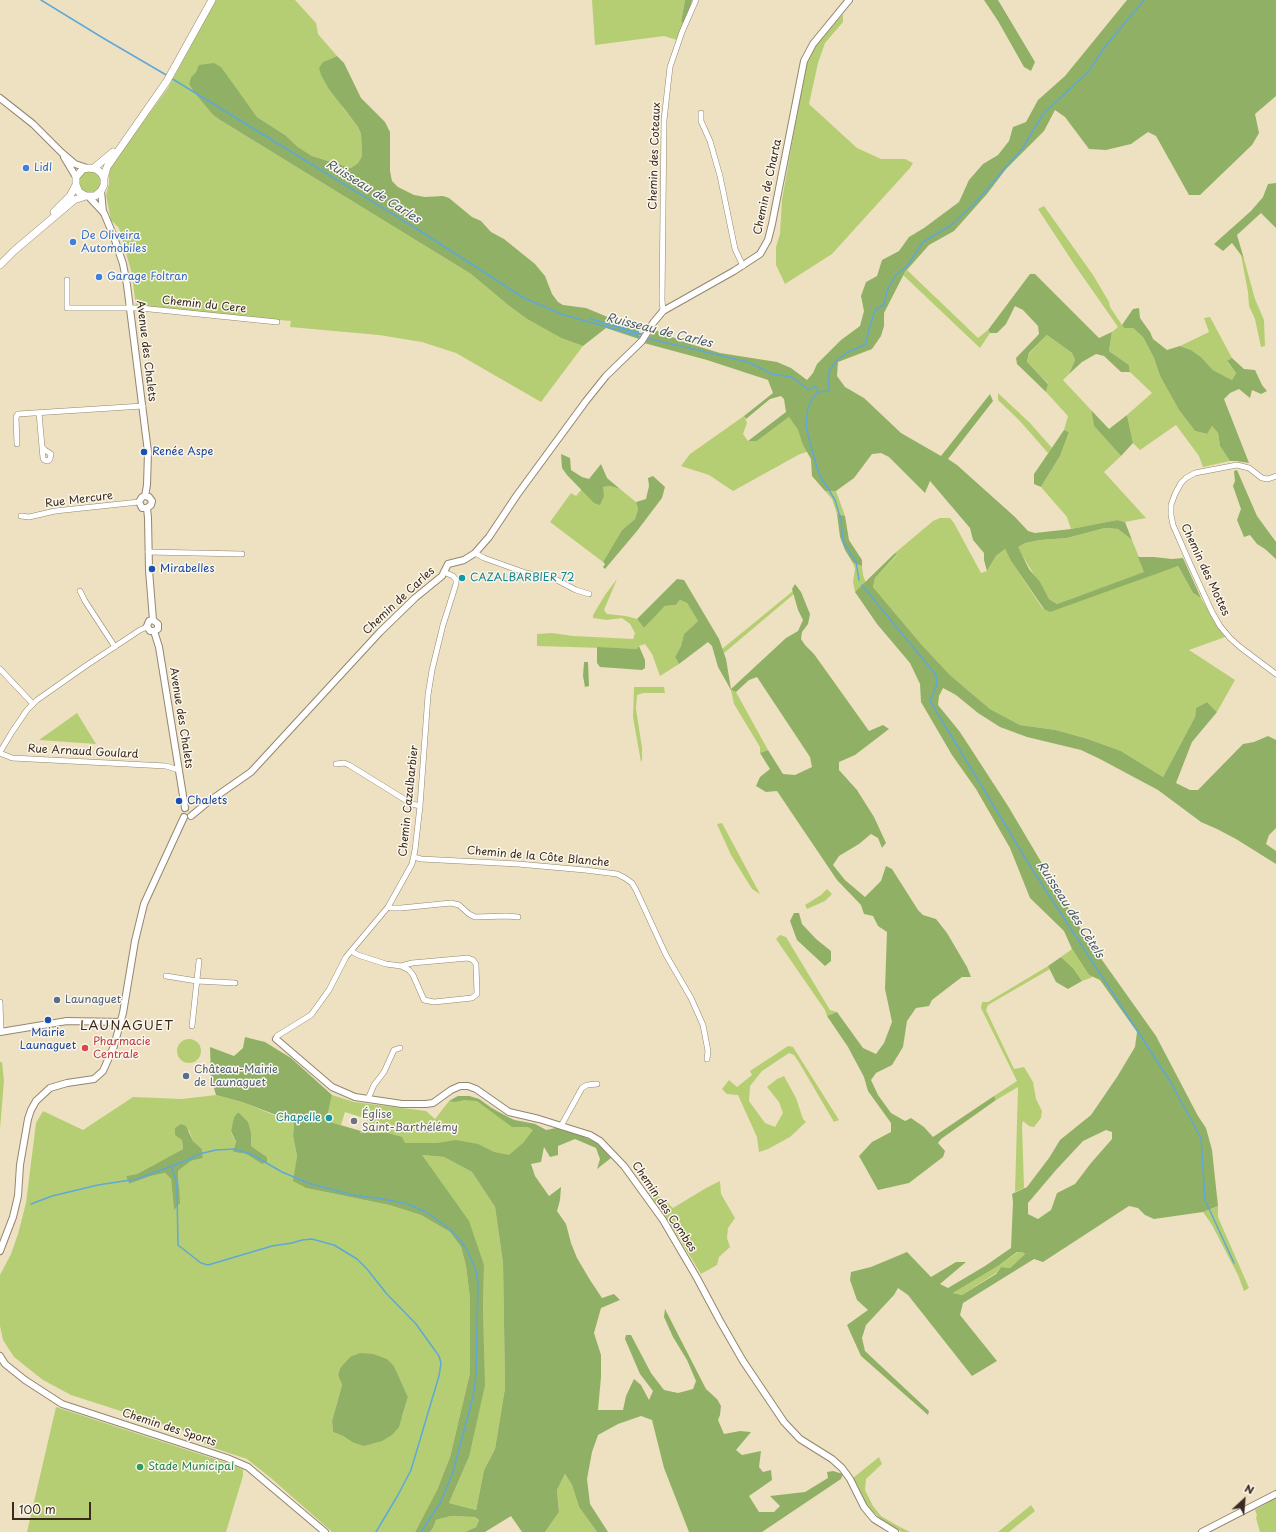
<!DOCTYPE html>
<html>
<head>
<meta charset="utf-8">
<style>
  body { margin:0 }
  #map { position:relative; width:1276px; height:1532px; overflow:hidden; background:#eee1c1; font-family:"Playpen Sans",sans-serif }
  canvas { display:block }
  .north { position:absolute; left:1224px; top:1480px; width:40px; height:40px; -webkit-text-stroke:3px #fbf7ec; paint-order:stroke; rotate:26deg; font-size:11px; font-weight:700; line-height:16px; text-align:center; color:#3b2a1e }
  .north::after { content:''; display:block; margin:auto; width:14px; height:18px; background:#3b2a1e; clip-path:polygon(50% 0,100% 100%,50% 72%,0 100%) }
  .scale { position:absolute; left:12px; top:1502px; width:79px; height:18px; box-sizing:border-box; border:2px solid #3b2a1e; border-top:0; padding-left:5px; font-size:12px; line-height:14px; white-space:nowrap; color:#3b2a1e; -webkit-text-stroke:3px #fbf7ec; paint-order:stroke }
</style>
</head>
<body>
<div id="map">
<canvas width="1276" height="1532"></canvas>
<div class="north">N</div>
<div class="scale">100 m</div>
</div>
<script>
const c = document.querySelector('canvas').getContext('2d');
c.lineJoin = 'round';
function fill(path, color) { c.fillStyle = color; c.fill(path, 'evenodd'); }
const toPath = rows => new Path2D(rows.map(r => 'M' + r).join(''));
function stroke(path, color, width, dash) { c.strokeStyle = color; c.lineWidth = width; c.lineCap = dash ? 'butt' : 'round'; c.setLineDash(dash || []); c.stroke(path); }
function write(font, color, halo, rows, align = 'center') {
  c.font = font + ' "Playpen Sans",sans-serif'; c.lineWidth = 3; c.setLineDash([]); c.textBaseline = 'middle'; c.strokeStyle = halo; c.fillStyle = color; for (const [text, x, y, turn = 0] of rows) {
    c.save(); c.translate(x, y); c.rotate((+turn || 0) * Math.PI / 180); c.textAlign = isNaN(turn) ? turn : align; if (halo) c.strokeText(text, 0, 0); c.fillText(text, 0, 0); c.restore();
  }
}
const green = toPath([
  [216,0,295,0,316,23,318,34,337,56,323,62,343,108,358,127,361,134,362,156,358,163,351,168,312,156,298,147,285,135,257,117,221,68,196,72,191,77,189,84,193,91,213,115,220,120,471,274,508,305,527,319,561,338,583,346,541,402,456,353,422,342,379,335,290,327,291,321,136,307,132,274,119,228,111,220,106,195,109,184,109,168,168,88],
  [592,0,685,0,681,22,683,23,681,31,677,40,664,36,595,45],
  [843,14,843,22,825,43,818,63,809,104,857,148,881,159,905,159,913,163,910,168,832,254,785,284,776,265,776,247,780,234,782,200,806,64,814,47],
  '79 182a11 11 0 1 1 22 0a11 11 0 1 1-22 0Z',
  [1044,206,1093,275,1109,302,1110,307,1124,328,1133,328,1143,337,1154,358,1160,376,1179,410,1195,431,1206,434,1212,426,1218,433,1220,446,1230,461,1203,467,1199,456,1176,425,1140,450,1133,443,1127,415,1152,393,1130,372,1129,365,1109,351,1112,332,1118,327,1074,264,1038,209],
  [1241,255,1244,259,1255,299,1264,320,1265,346,1261,347,1255,319,1249,306,1248,292],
  [907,270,978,338,988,330,990,333,980,348,903,275],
  [1210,317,1232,358,1227,362,1236,373,1232,380,1213,370,1201,357,1191,350,1180,346,1209,332,1204,318],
  [1047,335,1072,353,1075,360,1069,374,1063,380,1091,410,1094,426,1121,456,1104,472,1146,518,1125,522,1117,520,1071,529,1067,517,1041,487,1060,456,1069,432,1064,430,1068,416,1046,392,1048,383,1027,363,1029,354],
  [998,393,1030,423,1052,448,1048,453,1019,420,998,400],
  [744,416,747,423,743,434,748,441,757,441,789,417,798,430,807,452,800,454,733,491,709,475,681,466,690,454],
  [610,486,620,489,636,502,638,509,635,519,622,530,603,562,550,522,571,493,576,496,582,489,594,502,603,487],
  [825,491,836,491,845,516,837,514,832,499],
  [940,518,950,518,954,523,981,573,987,571,996,556,1005,549,1011,561,1043,609,1178,566,1193,593,1201,598,1219,629,1225,637,1189,650,1235,680,1217,712,1207,702,1196,708,1195,717,1163,777,1121,751,1088,739,1056,730,1020,725,990,709,950,675,921,644,873,587,875,578,897,555,895,553,933,521],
  [1105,528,1118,529,1132,540,1145,572,1057,604,1049,599,1017,547,1025,543,1040,540,1067,538],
  [853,563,862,566,863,575,866,583,855,592,853,582,855,569],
  [617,579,604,610,607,614,626,616,637,619,644,628,665,606,676,605,680,600,687,603,695,616,698,621,684,634,681,646,675,657,679,664,660,676,652,654,645,644,639,646,637,649,537,646,537,634,552,633,573,636,633,639,635,633,630,624,622,618,607,620,593,618,593,615,605,595],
  [793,591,794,594,724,653,722,649],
  [634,687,664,687,665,693,643,693,637,695,636,709,642,748,642,760,641,762,633,717],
  [731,690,736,692,768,750,760,753,760,747,734,704],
  [77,713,96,744,39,740],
  [722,823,760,894,752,889,731,855,717,824],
  [827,889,832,894,825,901,807,909,805,905,821,895],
  [780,935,786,937,830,1010,837,1012,827,1016,825,1010,776,939],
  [1072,949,1089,975,1093,977,1082,981,1073,968,1061,957],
  [1048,966,1050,969,988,1005,986,1010,1014,1069,1024,1067,1033,1082,1036,1099,1042,1111,1041,1118,1034,1127,1029,1126,1023,1121,1022,1125,1024,1188,1015,1192,1018,1087,996,1100,994,1096,1017,1081,981,1008,982,1002,988,1002],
  '177 1051a12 12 0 1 1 24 0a12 12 0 1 1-24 0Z',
  [788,1046,793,1047,839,1120,834,1122,800,1064,794,1055,789,1053,762,1071,750,1086,749,1101,765,1123,775,1127,783,1113,779,1102,767,1087,777,1079,784,1076,796,1098,803,1119,806,1122,790,1137,768,1149,759,1152,757,1137,738,1095,727,1094,722,1089,729,1080,737,1087,752,1075,750,1071],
  [0,1062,2,1062,4,1081,0,1129],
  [216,1095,242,1102,279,1117,294,1124,293,1136,297,1156,294,1181,306,1188,389,1205,421,1215,450,1232,461,1247,466,1266,470,1298,470,1373,450,1457,437,1490,415,1532,332,1532,272,1479,247,1459,208,1446,186,1432,71,1395,43,1380,14,1357,3,1340,0,1326,0,1275,11,1254,18,1234,26,1203,36,1123,43,1111,83,1130,133,1097,182,1099],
  [238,1112,251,1133,251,1146,267,1157,262,1164,246,1154,233,1152,236,1143,231,1132,234,1117],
  [189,1130,193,1141,202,1149,203,1158,191,1161,178,1171,179,1183,174,1209,171,1179,165,1173,151,1176,129,1184,126,1176,137,1174,183,1149,182,1140],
  [350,1357,394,1366,408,1397,402,1418,352,1442,343,1436,333,1432,332,1421,342,1385,338,1375,340,1368],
  [332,1095,354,1102,426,1111,435,1119,449,1101,458,1096,469,1096,479,1099,506,1117,514,1120,535,1124,546,1130,506,1178,437,1143,400,1143,359,1137,361,1131,364,1131,368,1125,367,1119,345,1112,341,1125,330,1122,332,1114,328,1113],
  [421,1155,444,1157,472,1172,495,1207,503,1263,505,1388,495,1449,484,1470,476,1510,449,1503,469,1457,483,1315,484,1265,443,1185],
  [720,1181,721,1194,735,1218,728,1228,727,1238,730,1247,719,1257,717,1265,701,1274,671,1225,648,1192,662,1198,673,1208,706,1188],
  [1218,1206,1218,1217,1249,1288,1244,1291,1238,1275,1212,1225,1203,1212],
  [1018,1252,1022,1252,1025,1254,1010,1268,1001,1267,996,1273,962,1295,953,1293,998,1266],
  [56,1407,233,1465,243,1470,243,1476,226,1532,27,1532],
  [879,1457,882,1464,866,1479,865,1490,873,1506,881,1516,898,1526,910,1532,902,1532,881,1519,867,1506,853,1478],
  [565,1474,572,1485,579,1507,597,1532,545,1532,559,1512,557,1490],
  [1276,1498,1276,1532,1260,1532,1256,1518,1257,1515,1255,1510],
  [1031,1505,1035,1511,1009,1532,998,1532],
  [451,1516,475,1517,479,1520,476,1527,465,1532,430,1532,433,1528,436,1520]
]);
const forest = toPath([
  [685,0,692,0,690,9,683,23,681,22],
  [984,0,998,0,1035,62,1031,71,1024,67,998,21],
  [1127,0,1276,0,1276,96,1255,114,1259,133,1252,145,1200,195,1189,195,1156,136,1148,132,1131,144,1106,150,1089,149,1065,117,1055,110,1044,131,1006,169,987,194,954,231,929,245,905,272,884,313,884,326,881,336,872,349,838,362,837,376,845,387,864,398,901,433,941,456,990,394,993,401,948,459,957,465,1015,517,1028,531,1035,533,1071,529,1117,520,1125,522,1132,540,1118,529,1105,528,1067,538,1040,540,1025,543,1018,547,1029,569,1040,582,1049,599,1057,604,1144,572,1138,557,1154,557,1172,559,1183,558,1201,598,1193,593,1178,566,1050,612,1044,609,1011,561,1005,549,996,556,987,571,984,560,984,553,973,540,970,528,930,481,925,493,889,457,881,453,872,454,854,478,836,491,825,491,812,476,811,459,803,445,798,430,789,417,757,441,748,441,786,412,784,399,781,396,770,399,746,419,744,416,773,393,768,380,707,360,644,343,655,330,687,343,720,353,777,362,791,368,807,380,813,373,817,364,841,340,860,326,864,311,861,296,866,282,877,276,882,260,899,251,909,237,924,228,959,202,969,180,983,164,998,155,1009,141,1013,127,1026,122,1038,100,1065,76],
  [337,56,344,63,361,98,385,122,390,132,390,171,392,181,398,187,414,195,425,197,443,196,449,198,472,217,481,221,491,232,504,239,535,264,545,276,552,294,558,302,563,305,586,308,639,330,639,339,606,328,583,346,561,338,527,319,508,305,471,274,220,120,213,115,193,91,189,84,191,77,196,72,199,65,214,63,221,67,257,117,285,135,298,147,312,156,351,168,358,163,362,156,361,134,358,127,329,89,321,75,319,68,323,62],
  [1276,183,1276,228,1261,213,1237,235,1244,259,1232,243,1223,251,1214,244,1251,211,1263,197,1268,184],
  [1030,274,1035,274,1099,338,1112,332,1109,351,1129,365,1130,372,1121,372,1104,356,1096,354,1082,362,1069,374,1075,360,1072,353,1047,335,1029,353,1027,362,1048,384,1046,392,1017,364,1016,358,1039,334,1038,326,1023,310,1015,306,1006,324,997,333,990,333,988,330],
  [1139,308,1140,318,1150,332,1153,339,1167,350,1180,346,1191,350,1201,357,1213,370,1232,380,1236,373,1227,361,1232,358,1244,369,1255,370,1262,385,1267,391,1261,394,1252,390,1250,398,1239,389,1230,393,1224,399,1249,463,1236,461,1230,461,1220,446,1218,433,1212,426,1207,434,1195,431,1179,410,1160,376,1154,358,1143,337,1133,328,1124,328,1122,325,1133,309],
  [1091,410,1109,429,1127,415,1133,443,1121,456,1094,426],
  [1064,430,1069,432,1060,456,1041,487,1034,484,1034,474],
  [561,454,570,458,571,470,582,477,589,479,601,464,607,478,620,489,610,486,603,487,604,496,600,505,594,503,567,475,562,468],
  [1237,470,1257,516,1276,542,1276,559,1265,549,1257,544,1250,535,1244,537,1237,520,1241,509,1233,486,1235,481,1234,471],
  [653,476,665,487,662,498,637,531,605,569,603,567,605,564,603,562,622,530,635,519,638,509,636,502,646,499,649,486,648,478],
  [837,514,845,516,849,540,862,560,862,566,853,563,845,550,840,537],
  [895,553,897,554,875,578,873,587,921,644,950,675,990,709,1020,725,1056,730,1088,739,1121,751,1163,777,1195,717,1196,708,1207,702,1217,712,1192,742,1176,783,1190,790,1198,790,1243,744,1254,742,1268,736,1276,740,1276,828,1269,835,1266,844,1276,851,1276,864,1236,839,1217,829,1201,822,1158,790,1100,759,1081,750,1027,737,1000,727,978,713,956,695,943,688,939,696,938,705,960,732,1008,806,1085,936,1156,1036,1198,1116,1206,1128,1212,1150,1218,1206,1203,1212,1154,1219,1145,1215,1138,1208,1129,1206,1043,1262,1034,1259,963,1303,960,1315,997,1361,972,1376,908,1295,898,1288,894,1295,866,1325,862,1338,865,1351,929,1411,928,1415,861,1356,847,1325,868,1310,857,1300,850,1280,851,1272,871,1267,907,1252,931,1277,956,1262,966,1262,940,1284,948,1288,985,1266,1011,1248,1013,1202,1012,1194,1027,1187,1049,1158,1060,1140,1091,1115,1117,1077,1135,1047,1137,1032,1100,980,1089,975,1072,949,1064,931,1030,898,1010,848,976,789,952,755,921,702,920,684,910,663,877,624,855,592],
  [1106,1130,1112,1132,1112,1139,1091,1163,1075,1184,1057,1193,1051,1210,1038,1219,1028,1214,1028,1203,1056,1170,1083,1141],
  [1017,1252,1022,1252,1025,1254,1010,1268,1001,1267,996,1274,962,1295,953,1293,998,1266],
  [677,579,684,580,719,639,726,659,731,689,786,638,798,631,803,620,798,610,792,589,795,584,801,592,810,614,808,624,802,632,801,639,805,645,814,654,869,731,883,725,889,729,855,755,839,762,839,770,857,790,874,817,886,843,882,848,878,838,871,834,859,844,839,856,833,865,845,880,865,897,881,881,886,866,892,869,918,910,923,915,936,919,947,933,967,967,971,977,962,977,954,983,932,1000,929,1006,916,1008,907,1021,903,1047,892,1065,876,1073,871,1080,878,1095,891,1113,905,1121,911,1118,924,1127,933,1137,994,1096,996,1100,941,1139,938,1143,945,1151,943,1157,909,1183,878,1190,859,1156,872,1142,891,1132,891,1123,868,1091,864,1077,848,1047,827,1016,837,1012,863,1048,876,1054,884,1043,892,1022,885,989,887,932,878,926,873,916,864,914,861,905,837,880,777,791,766,792,756,786,760,777,770,769,760,753,768,750,783,774,795,775,812,767,810,757,757,677,749,680,736,692,731,690,718,667,712,646,708,642,679,664,675,657,681,646,684,634,698,621,687,603,680,600,676,605,665,606,644,628,637,619],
  [639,646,645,660,645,668,642,670,600,667,597,663,597,647,637,649],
  [584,662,588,662,589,686,585,687,583,676],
  [794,913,799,913,802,924,816,939,831,951,831,961,825,966,797,940,790,921],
  [1061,957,1073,968,1082,981,1068,989,1056,982,1048,966],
  [245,1037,265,1042,291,1058,332,1095,326,1122,330,1123,330,1122,361,1131,360,1133,388,1133,402,1137,405,1143,437,1143,456,1140,478,1144,494,1152,509,1155,523,1143,533,1130,528,1127,512,1127,477,1101,464,1100,455,1102,449,1101,458,1096,469,1096,479,1099,491,1108,514,1120,535,1124,546,1130,556,1128,580,1135,597,1143,611,1158,597,1169,600,1159,596,1148,575,1139,558,1146,558,1155,550,1157,544,1147,541,1162,531,1164,535,1176,549,1196,561,1187,560,1200,557,1211,566,1224,571,1243,577,1258,590,1280,602,1298,614,1294,620,1300,601,1308,594,1333,601,1355,601,1377,598,1410,623,1410,626,1396,634,1379,641,1385,649,1400,653,1391,640,1374,625,1339,626,1335,631,1335,651,1373,664,1390,678,1393,693,1389,696,1381,687,1360,673,1337,664,1317,665,1309,706,1389,717,1399,721,1406,720,1415,718,1420,724,1434,740,1431,751,1432,736,1450,742,1455,761,1451,759,1467,763,1472,771,1470,772,1480,749,1496,759,1512,774,1512,780,1506,770,1496,805,1492,828,1478,827,1472,833,1471,843,1474,841,1479,762,1532,689,1532,664,1468,652,1420,641,1416,618,1424,598,1435,592,1452,587,1479,590,1504,608,1532,597,1532,579,1507,572,1485,565,1474,557,1490,559,1512,545,1532,522,1532,511,1516,485,1532,465,1532,476,1527,479,1520,475,1517,451,1516,436,1520,433,1528,430,1532,415,1532,437,1490,450,1457,470,1373,470,1298,466,1266,461,1247,450,1232,421,1215,389,1205,306,1188,293,1181,297,1156,293,1136,294,1124,279,1116,242,1102,216,1095,211,1078,210,1047,234,1056,243,1048],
  [422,1155,444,1157,472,1172,495,1207,503,1263,505,1388,495,1449,484,1470,476,1510,449,1503,469,1457,485,1385,483,1315,484,1265,469,1221],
  [238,1112,248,1122,251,1133,251,1146,267,1157,267,1162,262,1164,246,1154,233,1152,236,1142,231,1131,234,1117],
  [181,1124,186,1126,193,1141,202,1149,203,1158,191,1161,178,1171,180,1203,174,1210,171,1179,165,1173,151,1176,129,1184,126,1176,137,1174,183,1149,182,1140,175,1135,175,1128],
  [360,1353,373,1354,387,1359,394,1366,408,1397,399,1427,392,1435,382,1441,364,1446,352,1442,343,1436,333,1432,332,1421,342,1385,338,1375,340,1368,350,1357]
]);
const water = toPath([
  [591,318,644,334,643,336,589,319]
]);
const stream = toPath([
  [41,0,103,38,168,76],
  [171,78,417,229,524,298,561,314,642,337],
  [646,338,748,362,772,374,792,377,809,390,815,386,818,392,829,391,829,371,837,360,848,352,866,344,869,329,875,310,884,305,887,291,895,276,908,265,923,242,950,226,974,204,1022,149,1043,114,1089,71,1104,48,1144,0],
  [818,392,814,396,808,407,806,426,810,443,819,474,835,500,841,520,843,541,856,562,859,580],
  [862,585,936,675,937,684,930,701,1032,869,1170,1081,1201,1138,1205,1200,1234,1263],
  [171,1167,176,1180,177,1191,178,1245,201,1263,208,1265,272,1246,292,1243,302,1240,312,1239,334,1245,357,1259,367,1269,386,1293,416,1324,439,1356,441,1363,439,1376,411,1470,398,1495,376,1532],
  [31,1204,52,1196,98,1185,137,1179,188,1160,199,1154,216,1150,234,1149,251,1154,282,1172,308,1183,353,1195,383,1199,408,1204,426,1212,450,1229,460,1240,467,1250,476,1271,478,1283,476,1376,473,1397,452,1475,440,1503,421,1532]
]);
const minor = toPath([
  [701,113,701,121,710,141,720,176,735,249,743,266],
  [67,280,67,308,140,308,277,322],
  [663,311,662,300,664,120,670,67,682,32,696,0],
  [39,413,43,458,44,460,48,461,50,459,51,454,45,450,42,447],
  [17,444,16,417,18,414,143,406],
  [1276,476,1268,479,1262,478,1249,468,1237,465,1195,473,1186,478,1181,483,1175,494,1171,505,1171,515,1173,525,1191,566,1212,612,1220,626,1230,638,1240,647,1276,674],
  [21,516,29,517,55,511,139,502],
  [148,552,242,554],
  [475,553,484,558,526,573,555,579,576,590,589,594],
  [80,591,85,601,115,647],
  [0,669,33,704],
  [0,752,12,732,27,710,37,700,87,665,140,630,147,627],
  [0,753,12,758,166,766,179,770],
  [336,764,344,763,349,765,412,804,420,806],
  [414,857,421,859,518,864,585,870,617,874,625,878,632,883,636,890,666,955,691,998,703,1025,708,1051,707,1059],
  [388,907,391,908,401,908,451,903,459,905,469,914,475,917,507,916,518,917],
  [351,951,358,955,386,964,401,966,409,970,413,975,424,1000,434,1002,472,998,477,994,476,964,473,960,468,958,412,963,401,966],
  [166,976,197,981,235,983],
  [0,1002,1,1032],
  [192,1026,199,961],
  [276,1039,277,1036,311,1015,329,990,346,957,388,907,412,864,415,850,420,806,428,695,432,670,443,625,456,584,456,580,453,576,444,572],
  [368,1099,374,1085,384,1072,394,1050,400,1048],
  [561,1126,582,1088,587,1085,597,1084]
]);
const tertiary = toPath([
  [0,98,33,124,61,152,75,164,87,168],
  [64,157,76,177],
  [101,191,103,212],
  [89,197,104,213,114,237,123,264,127,285,148,452,147,485,145,496],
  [145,496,142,497,139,502,142,508,147,508],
  [145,496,149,497,152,501,151,505,147,508],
  [147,508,148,518,149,570,153,620],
  [153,620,149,621,147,626,150,631,154,631],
  [153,620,158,624,158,629,154,631],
  [154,631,159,647,185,808],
  [191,816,208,802,251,772,380,632,415,598,442,576,448,564,464,560,475,553,489,537,517,495,586,401,606,376,642,341,653,323,663,311,734,271,760,254,768,240,772,224,804,61,813,44,849,0],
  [0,1032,67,1021,121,1022],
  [276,1039,332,1087,355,1097,402,1104,426,1104,433,1103,451,1090,460,1086,468,1086,476,1089,509,1112,539,1119,590,1135,600,1141,624,1166,663,1220,697,1278,720,1321,743,1361,784,1422,800,1439,832,1459,842,1468,850,1479,864,1507,874,1519,895,1532],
  [0,1251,13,1217,18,1196,20,1165,28,1119,31,1110,36,1101,50,1088,67,1083,94,1079,103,1071,114,1046,123,1013,135,941,144,904,184,817],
  [0,1356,5,1364,25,1380,62,1404,227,1458,248,1467,325,1532],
  [1202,1532,1276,1494]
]);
const secondary = toPath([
  [94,168,113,152],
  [76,185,79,192,86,196,95,196,101,191,104,185,104,178,107,167,167,81,212,0],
  [54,212,70,196,76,185,76,177,83,169,89,168,96,169,101,173,104,178],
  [0,265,15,250,74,200,86,196]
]);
const markers = [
  [26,168,4,"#3f7fe0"],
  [73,242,4,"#3f7fe0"],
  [99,277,4,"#3f7fe0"],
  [144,452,4,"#1a4fb4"],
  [152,569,4,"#1a4fb4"],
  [462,578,4,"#0f9aa8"],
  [179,801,4,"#1a4fb4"],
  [57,1000,4,"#5c6f8a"],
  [48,1020,4,"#1a4fb4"],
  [85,1048,4,"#e0444e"],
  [186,1076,4,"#5c6f8a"],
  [329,1118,4,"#0f9aa8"],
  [354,1121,4,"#6b7280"],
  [140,1467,4,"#2e9e5b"]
];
const streetNames = [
  ["Chemin des Coteaux",655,156,-88],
  ["Chemin de Charta",768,187,-78],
  ["Chemin du Cere",204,305,6],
  ["Avenue des Chalets",146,351,83],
  ["Rue Mercure",79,500,-7],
  ["Chemin des Mottes",1205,570,65],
  ["Chemin de Carles",399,601,-43],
  ["Avenue des Chalets",181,718,81],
  ["Rue Arnaud Goulard",83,752,3],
  ["Chemin Cazalbarbier",409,801,-84],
  ["Chemin de la Côte Blanche",538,857,5],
  ["Chemin des Combes",664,1207,56],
  ["Chemin des Sports",169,1428,18]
];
const shopNames = [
  ["Lidl",34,168],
  ["De Oliveira",81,236],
  ["Automobiles",81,249],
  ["Garage Foltran",107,277]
];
const transitNames = [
  ["Renée Aspe",152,452],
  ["Mirabelles",160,569],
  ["Chalets",187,801],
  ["Mairie",48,1033,"center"],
  ["Launaguet",48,1046,"center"]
];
const cultureNames = [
  ["CAZALBARBIER 72",470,578],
  ["Chapelle",321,1118,"right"]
];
const serviceNames = [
  ["Launaguet",65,1000],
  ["Château-Mairie",194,1070],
  ["de Launaguet",194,1083]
];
const healthNames = [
  ["Pharmacie",93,1042],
  ["Centrale",93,1055]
];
const worshipNames = [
  ["Église",362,1115],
  ["Saint-Barthélémy",362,1128]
];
const leisureNames = [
  ["Stade Municipal",148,1467]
];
const waterNames = [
  ["Ruisseau de Carles",373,192,32],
  ["Ruisseau de Carles",659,331,14],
  ["Ruisseau des Cètels",1070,910,57]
];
const quarterNames = [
  ["LAUNAGUET",127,1026]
];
fill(green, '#b5ce73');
fill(forest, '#90b165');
fill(water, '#5fa8d7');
stroke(stream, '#5fa8d7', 1.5);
stroke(minor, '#948670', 6);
stroke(tertiary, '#948670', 8);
stroke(secondary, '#948670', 8);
stroke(minor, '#fff', 5);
stroke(tertiary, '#fff', 6);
stroke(secondary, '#fff', 7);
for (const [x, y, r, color] of markers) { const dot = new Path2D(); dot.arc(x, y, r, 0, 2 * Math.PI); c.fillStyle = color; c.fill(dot); stroke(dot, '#fbf7ec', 1.5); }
write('11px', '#3b2a1e', '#fbf7ec', streetNames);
write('11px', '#366cbe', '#fbf7ec', shopNames, 'left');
write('11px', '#164399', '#fbf7ec', transitNames, 'left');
write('11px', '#0d838f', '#fbf7ec', cultureNames, 'left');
write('11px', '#4e5e75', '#fbf7ec', serviceNames, 'left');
write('11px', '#be3a42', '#fbf7ec', healthNames, 'left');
write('11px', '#5b616d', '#fbf7ec', worshipNames, 'left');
write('11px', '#27864d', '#fbf7ec', leisureNames, 'left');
write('italic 12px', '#495c68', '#fbf7ec', waterNames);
c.letterSpacing = '1px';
write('13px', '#3b2a1e', '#fbf7ec', quarterNames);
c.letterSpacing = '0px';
</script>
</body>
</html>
